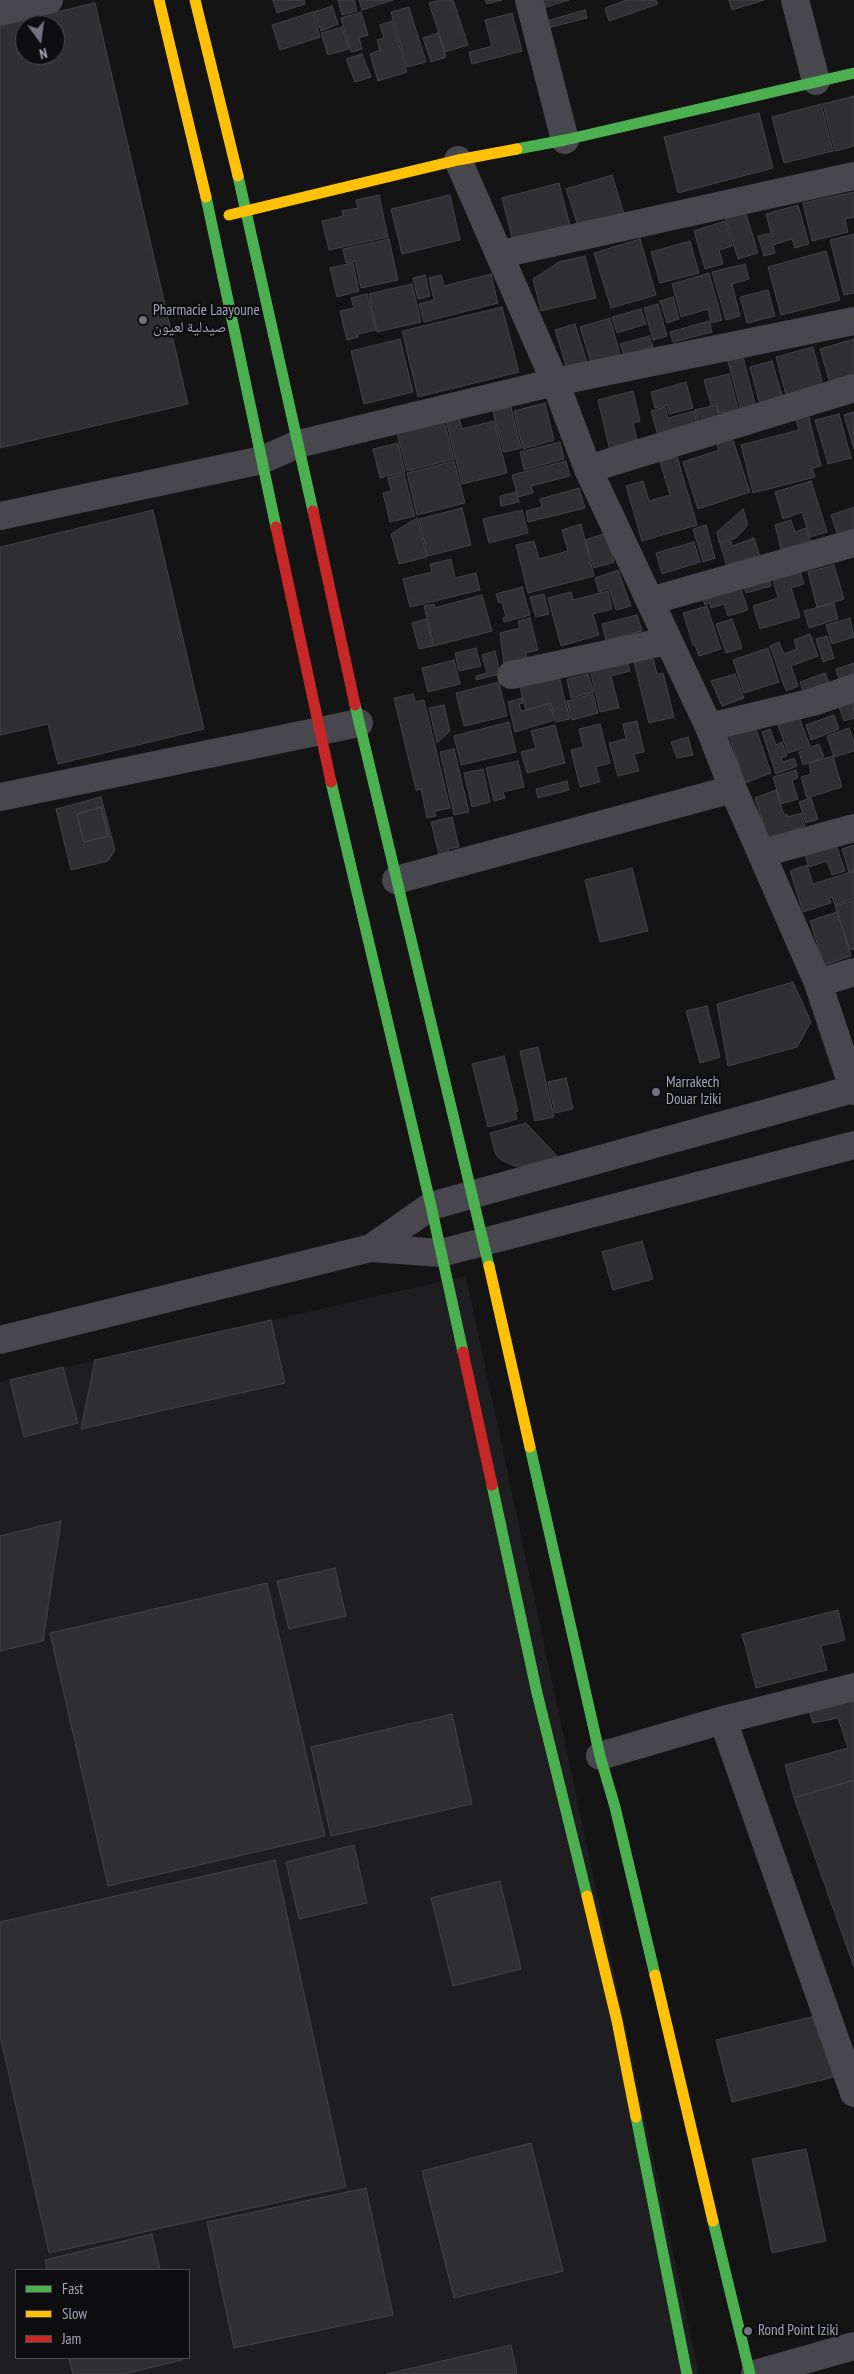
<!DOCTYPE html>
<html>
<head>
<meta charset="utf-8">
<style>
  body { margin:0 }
  #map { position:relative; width:854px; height:2374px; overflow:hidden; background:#141414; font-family:"PT Sans Narrow",sans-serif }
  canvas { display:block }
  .legend { position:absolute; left:15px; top:2269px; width:175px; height:90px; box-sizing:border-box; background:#0e0e10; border:1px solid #4a4a53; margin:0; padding:6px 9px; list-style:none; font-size:15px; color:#a3a5b7 }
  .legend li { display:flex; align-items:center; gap:10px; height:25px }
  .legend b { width:25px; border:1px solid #4a4a53 }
  .north { position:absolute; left:15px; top:15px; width:50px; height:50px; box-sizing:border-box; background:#0e0e10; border:1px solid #4a4a53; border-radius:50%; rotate:166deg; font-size:14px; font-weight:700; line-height:20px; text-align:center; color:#a3a5b7 }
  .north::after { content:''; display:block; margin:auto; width:18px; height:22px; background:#71727e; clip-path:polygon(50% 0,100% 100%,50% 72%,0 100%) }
</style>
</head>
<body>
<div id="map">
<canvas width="854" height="2374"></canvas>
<ul class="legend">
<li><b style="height:6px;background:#4caf50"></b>Fast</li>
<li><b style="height:6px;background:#ffc107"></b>Slow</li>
<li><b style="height:6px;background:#c62828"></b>Jam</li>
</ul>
<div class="north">N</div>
</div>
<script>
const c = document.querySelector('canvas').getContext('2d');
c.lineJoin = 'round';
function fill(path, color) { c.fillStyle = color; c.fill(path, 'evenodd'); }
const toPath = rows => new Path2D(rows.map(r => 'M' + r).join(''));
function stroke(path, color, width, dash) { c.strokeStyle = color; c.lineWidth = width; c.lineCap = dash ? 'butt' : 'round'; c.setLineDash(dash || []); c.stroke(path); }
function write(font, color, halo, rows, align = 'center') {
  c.font = font + ' "PT Sans Narrow","Noto Naskh Arabic",sans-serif'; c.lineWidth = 4.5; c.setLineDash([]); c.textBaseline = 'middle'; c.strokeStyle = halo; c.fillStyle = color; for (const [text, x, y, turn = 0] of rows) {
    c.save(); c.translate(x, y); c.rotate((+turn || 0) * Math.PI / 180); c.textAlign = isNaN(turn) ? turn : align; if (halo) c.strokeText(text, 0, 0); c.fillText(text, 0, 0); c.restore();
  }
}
const built = toPath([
  [466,1276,699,2374,0,2374,0,1382],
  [16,2270,189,2270,189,2358,16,2358]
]);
const building = toPath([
  [273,0,304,0,305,4,277,13,273,0],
  [338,0,354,0,357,11,342,15,338,0],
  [359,0,393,0,362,10,359,0],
  [440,0,453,0,468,45,445,52,429,3,440,0],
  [485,0,502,0,487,4,485,0],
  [537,0,569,0,540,9,537,0],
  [626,0,656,0,658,4,609,21,605,8,626,0],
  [729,0,764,0,732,10,729,0],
  [95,3,188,404,0,448,0,25,95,3],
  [25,25,55,25,55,55,25,55,25,25],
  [332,6,338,24,321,31,314,12,332,6],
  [409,7,426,62,407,67,391,12,409,7],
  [585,10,587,18,548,28,546,21,585,10],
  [313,12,320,37,280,50,272,25,313,12],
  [361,12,368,35,359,38,362,49,351,52,341,18,361,12],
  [512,13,522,51,472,64,469,52,492,46,485,20,512,13],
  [392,21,407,72,378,81,370,54,380,50,377,40,384,38,380,25,392,21],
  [342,27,349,49,328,55,321,33,342,27],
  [438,33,446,57,431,62,423,38,438,33],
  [362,54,371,77,355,82,346,59,362,54],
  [854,96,854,146,835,151,823,104,854,96],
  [821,104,833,151,784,163,772,117,821,104],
  [759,113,773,168,678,193,664,137,759,113],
  [612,175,626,220,581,235,566,189,612,175],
  [559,183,570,226,513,241,502,198,559,183],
  [854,192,854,217,845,219,848,232,812,241,803,203,854,192],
  [379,195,388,237,329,250,322,221,343,216,342,211,358,208,356,200,379,195],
  [450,195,460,240,402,254,391,209,450,195],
  [743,204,758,253,738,259,723,210,743,204],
  [798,205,809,244,795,248,792,239,773,245,775,253,764,256,758,236,771,233,766,214,798,205],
  [725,221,732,246,719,250,723,264,705,269,694,231,725,221],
  [854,234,854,293,844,295,830,240,854,234],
  [389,239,398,280,361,288,355,261,346,263,343,249,389,239],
  [640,239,656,295,611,308,594,253,640,239],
  [690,241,699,273,660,283,651,252,690,241],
  [826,251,840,300,781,315,768,267,826,251],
  [585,256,596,298,541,311,533,279,559,262,585,256],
  [353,263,359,291,337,297,330,268,353,263],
  [745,264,749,279,732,284,740,316,726,320,712,272,745,264],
  [709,273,722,320,711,323,708,309,681,317,672,284,709,273],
  [491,274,498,303,424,322,419,304,434,300,429,278,441,275,444,286,491,274],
  [425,275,430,296,418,299,413,278,425,275],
  [412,284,421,322,377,332,369,294,412,284],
  [768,290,775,316,747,323,740,297,768,290],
  [367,294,376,330,358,334,358,337,347,340,340,311,354,308,351,298,367,294],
  [673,297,679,319,667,323,660,301,673,297],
  [658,304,667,336,653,340,644,308,658,304],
  [502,307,519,372,418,397,402,331,502,307],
  [641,309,646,324,617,333,612,317,641,309],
  [610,318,621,358,592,366,580,327,610,318],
  [709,321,712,332,673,342,670,332,709,321],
  [575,324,588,366,568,372,555,330,575,324],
  [649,336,653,347,624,355,620,344,649,336],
  [400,339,413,392,364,404,351,351,400,339],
  [854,339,854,380,831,387,820,349,854,339],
  [813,347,823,385,786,395,776,357,813,347],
  [743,357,756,407,741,411,728,361,743,357],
  [772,361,783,398,760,405,750,367,772,361],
  [729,374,740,417,727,421,725,412,719,413,716,403,711,405,704,380,729,374],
  [686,382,693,408,669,414,667,405,655,408,651,392,686,382],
  [633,391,640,421,633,423,639,448,611,455,598,400,633,391],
  [545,403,554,440,523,449,514,411,545,403],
  [716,405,721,421,699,426,695,410,716,405],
  [511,407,521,448,504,452,493,412,511,407],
  [665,407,668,418,694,411,697,425,658,436,651,411,665,407],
  [807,410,821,466,812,468,815,477,753,493,741,445,799,430,794,413,807,410],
  [853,412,854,415,854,449,844,415,853,412],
  [839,414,851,458,828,464,815,420,839,414],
  [443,417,454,459,407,471,396,429,443,417],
  [459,417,462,429,494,421,507,473,462,484,446,420,459,417],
  [731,434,750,492,698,509,683,462,719,450,715,439,731,434],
  [560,442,564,459,524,470,520,452,560,442],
  [398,443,405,472,380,478,373,449,398,443],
  [677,456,697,525,642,541,626,486,643,481,649,501,670,495,660,462,677,456],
  [454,461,465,503,417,515,407,473,454,461],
  [566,461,570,476,531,486,533,493,518,497,512,475,566,461],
  [404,474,415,516,390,522,383,493,391,491,388,478,404,474],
  [811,481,827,532,810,537,802,512,783,519,775,492,811,481],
  [579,488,585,508,528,522,526,511,542,507,540,499,579,488],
  [516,492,519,502,501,506,500,496,516,492],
  [854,507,854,540,841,545,831,515,854,507],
  [462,508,471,545,428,556,419,519,462,508],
  [743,509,748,525,736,538,719,543,717,532,743,509],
  [153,510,204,729,58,764,48,724,0,735,0,547,153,510],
  [522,510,528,533,489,543,483,519,522,510],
  [417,518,427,557,399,564,391,534,417,518],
  [791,520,795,532,806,528,811,544,782,553,775,525,791,520],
  [581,524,594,576,528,593,516,545,534,541,539,559,568,551,562,530,581,524],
  [706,525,715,558,703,562,693,529,706,525],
  [606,533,614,562,594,568,585,540,606,533],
  [754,538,761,560,728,570,720,544,731,541,732,546,754,538],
  [694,542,700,562,662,574,656,553,694,542],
  [451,559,455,578,476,573,480,590,410,607,403,579,432,572,430,564,451,559],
  [798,564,804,584,791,588,800,617,760,629,753,606,778,598,771,572,798,564],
  [834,565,844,599,817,607,808,572,834,565],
  [618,570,631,606,616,610,609,588,599,592,595,578,618,570],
  [768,574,771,586,746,593,743,583,768,574],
  [738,580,748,610,728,616,724,604,711,608,710,603,705,605,701,592,738,580],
  [522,587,530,615,504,622,503,618,506,617,502,602,499,603,496,594,522,587],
  [608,591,612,609,593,614,599,635,561,646,548,598,571,592,573,600,608,591],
  [544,594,549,614,536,617,530,597,544,594],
  [482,595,492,631,434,646,424,606,434,604,435,608,482,595],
  [834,603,838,619,809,628,804,611,834,603],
  [707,606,721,649,699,656,695,645,693,645,683,613,707,606],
  [637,615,642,631,606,640,602,624,637,615],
  [530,618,538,650,526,653,527,658,504,664,500,633,520,628,518,621,530,618],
  [850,618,854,637,832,644,826,625,850,618],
  [426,619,433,646,419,649,412,623,426,619],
  [732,619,742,648,726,653,716,624,732,619],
  [810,634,818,656,791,666,798,686,786,691,770,646,779,642,784,654,797,649,794,640,810,634],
  [827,636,834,658,823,662,816,639,827,636],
  [476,648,481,666,459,671,455,653,476,648],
  [768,648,779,682,744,693,733,660,768,648],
  [495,651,500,674,476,680,476,676,487,673,482,655,495,651],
  [625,652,630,671,611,676,619,708,600,712,588,661,625,652],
  [653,658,657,674,663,673,674,717,649,723,634,662,653,658],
  [454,660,460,684,428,692,422,668,454,660],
  [854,663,854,673,839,680,836,669,854,663],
  [557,669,570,719,556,722,551,703,526,710,518,680,557,669],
  [825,673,829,682,803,691,800,682,825,673],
  [588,674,594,692,571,698,567,679,588,674],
  [735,674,744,698,722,706,711,681,735,674],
  [499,682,507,716,464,726,456,693,499,682],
  [413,694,415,702,424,700,450,808,435,811,436,816,427,818,421,789,416,790,394,698,413,694],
  [593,694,598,713,572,720,567,701,593,694],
  [522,698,523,703,519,704,521,711,550,704,554,720,515,732,508,702,522,698],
  [854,698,854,718,844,721,838,704,854,698],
  [444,705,450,731,437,743,429,708,444,705],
  [834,715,839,729,811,740,806,725,834,715],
  [799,717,810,746,788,753,778,725,799,717],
  [753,720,771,773,745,783,727,729,753,720],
  [637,721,644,752,634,754,639,771,618,776,609,743,626,739,623,724,637,721],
  [509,722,516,752,461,765,454,736,509,722],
  [600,724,610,763,596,767,600,782,580,787,571,750,583,747,579,729,600,724],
  [555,725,565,763,527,773,521,752,536,748,531,731,555,725],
  [849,728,854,742,854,751,834,757,827,736,849,728],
  [770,729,776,745,782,742,787,756,781,758,783,762,794,758,797,766,776,774,762,732,770,729],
  [688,737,693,755,677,758,671,742,688,737],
  [819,744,824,757,803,765,799,752,819,744],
  [454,749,469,812,454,815,440,752,454,749],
  [833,756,842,787,807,798,801,777,811,774,809,763,833,756],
  [518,761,524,787,503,792,505,798,494,801,486,768,518,761],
  [483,769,490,802,472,807,464,773,483,769],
  [796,770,798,778,792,780,798,799,781,804,773,777,796,770],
  [567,781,569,790,538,798,536,789,567,781],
  [776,790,784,815,787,814,788,817,801,813,805,826,768,839,755,798,776,790],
  [101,797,115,850,108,861,71,870,56,809,101,797],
  [101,807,108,836,84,842,77,814,101,807],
  [811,798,818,819,806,823,799,802,811,798],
  [101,807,108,836,84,842,77,814,101,807],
  [452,817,459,847,448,849,450,860,441,862,431,822,452,817],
  [834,839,845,871,832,875,827,861,809,867,803,850,834,839],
  [854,845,854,870,849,872,842,849,854,845],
  [807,865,813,884,854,871,854,898,835,905,832,897,829,898,831,903,803,912,790,871,807,865],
  [632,868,648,931,600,942,585,880,632,868],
  [854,900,854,949,850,950,835,906,854,900],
  [837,912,851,956,824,965,810,921,837,912],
  [793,982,811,1022,797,1047,728,1066,717,1004,793,982],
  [707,1006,720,1057,700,1063,686,1011,707,1006],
  [538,1047,554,1117,535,1121,520,1051,538,1047],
  [504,1056,518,1111,515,1112,517,1119,488,1127,472,1064,504,1056],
  [566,1078,573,1109,555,1113,548,1082,566,1078],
  [526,1123,558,1157,525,1166,515,1166,501,1160,496,1155,490,1133,526,1123],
  [642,1241,653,1279,613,1290,602,1252,642,1241],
  [271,1320,285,1383,81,1429,95,1360,271,1320],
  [63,1367,78,1423,24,1437,10,1380,63,1367],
  [61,1521,43,1641,0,1651,0,1536,61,1521],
  [335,1568,346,1616,289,1629,277,1581,335,1568],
  [267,1583,325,1836,108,1886,50,1633,267,1583],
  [838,1610,845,1640,821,1646,827,1670,756,1688,742,1634,838,1610],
  [854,1698,854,1780,794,1798,785,1765,848,1748,838,1718,813,1723,809,1710,854,1698],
  [452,1714,472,1804,331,1836,311,1747,452,1714],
  [854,1780,854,1967,794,1798,854,1780],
  [354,1845,367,1903,299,1919,286,1862,354,1845],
  [275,1860,346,2187,49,2253,0,2035,0,1922,275,1860],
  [500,1881,521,1969,453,1986,431,1898,500,1881],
  [819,2015,834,2077,732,2102,716,2040,819,2015],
  [531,2143,563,2271,454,2298,422,2171,531,2143],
  [806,2149,826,2241,772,2253,752,2159,806,2149],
  [366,2188,393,2315,234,2348,207,2222,366,2188],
  [152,2234,160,2270,47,2270,45,2260,152,2234],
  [511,2345,517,2374,386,2374,511,2345],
  [69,2358,182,2358,182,2360,124,2374,73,2374,69,2358]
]);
const street = toPath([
  [529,0,565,140],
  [795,0,816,81],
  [0,12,49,0],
  [458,160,555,382,588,469,709,727,733,789,818,983,854,1091],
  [501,254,854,176],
  [588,469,854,388],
  [0,516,262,460,298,444,555,382,854,321],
  [650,601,854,543],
  [511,675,667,641],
  [709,727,813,702,854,688],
  [0,797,359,723],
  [763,853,854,828],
  [396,880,733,789],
  [818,983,854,972],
  [853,1089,431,1206,371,1248,441,1253,854,1145],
  [0,1340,371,1248],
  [723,1720,854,2093],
  [600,1756,723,1720,854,1687],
  [755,2374,854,2346]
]);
const fast = toPath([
  [517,149,565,140,854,73],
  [238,176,313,511],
  [206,197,276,527],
  [355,705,489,1266],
  [331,782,431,1206,463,1352],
  [530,1447,600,1756,615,1807,655,1975],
  [492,1485,537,1693,587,1896],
  [636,2117,687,2374],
  [713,2221,750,2374]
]);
const slow = toPath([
  [159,0,206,197],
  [195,0,238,176],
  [229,215,458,160,517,149],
  [489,1266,530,1447],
  [587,1896,617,2021,636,2117],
  [655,1975,713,2221]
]);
const jam = toPath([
  [313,511,355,705],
  [276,527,331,782],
  [463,1352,492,1485]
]);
const markers = [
  [143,320,5,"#71727e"],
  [656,1092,5,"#71727e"],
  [748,2331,5,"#71727e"]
];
const poiNames = [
  ["Pharmacie Laayoune",153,311],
  ["صيدلية لعيون",153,328],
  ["Marrakech",666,1083],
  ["Douar Iziki",666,1100],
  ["Rond Point Iziki",758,2331]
];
fill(built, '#1e1e20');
fill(building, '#303032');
stroke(building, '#424348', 1);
stroke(street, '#48474d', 28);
stroke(fast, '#4caf50', 11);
stroke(slow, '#ffc107', 11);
stroke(jam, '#c62828', 11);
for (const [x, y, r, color] of markers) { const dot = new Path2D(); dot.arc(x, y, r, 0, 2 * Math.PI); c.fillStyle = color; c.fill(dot); stroke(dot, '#0e0e10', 2); }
write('15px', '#a3a5b7', '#0e0e10', poiNames, 'left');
</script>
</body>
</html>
